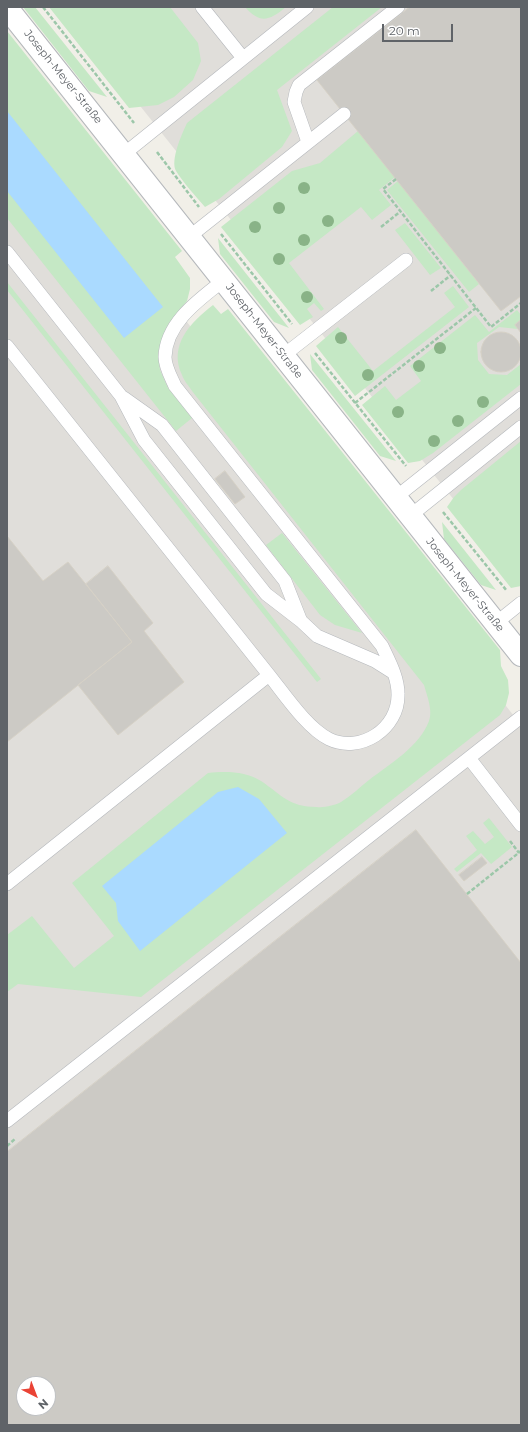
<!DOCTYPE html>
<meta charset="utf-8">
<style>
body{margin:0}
#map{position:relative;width:528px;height:1432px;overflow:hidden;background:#f1efe8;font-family:Montserrat,sans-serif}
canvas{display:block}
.frame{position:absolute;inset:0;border:8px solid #5f6368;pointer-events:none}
.north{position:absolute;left:16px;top:1376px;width:40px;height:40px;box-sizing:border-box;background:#fff;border:1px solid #bfc1c3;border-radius:50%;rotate:138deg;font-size:11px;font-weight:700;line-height:16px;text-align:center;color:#5f6368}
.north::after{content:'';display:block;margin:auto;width:14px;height:18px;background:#ea4335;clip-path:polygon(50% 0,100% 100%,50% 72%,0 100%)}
.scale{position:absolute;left:382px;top:24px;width:71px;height:18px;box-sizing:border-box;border:2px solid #5f6368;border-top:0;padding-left:5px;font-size:12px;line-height:14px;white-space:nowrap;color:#5f6368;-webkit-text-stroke:3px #fff;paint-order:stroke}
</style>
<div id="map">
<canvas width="528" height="1432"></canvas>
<div class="frame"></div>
<div class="north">N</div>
<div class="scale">20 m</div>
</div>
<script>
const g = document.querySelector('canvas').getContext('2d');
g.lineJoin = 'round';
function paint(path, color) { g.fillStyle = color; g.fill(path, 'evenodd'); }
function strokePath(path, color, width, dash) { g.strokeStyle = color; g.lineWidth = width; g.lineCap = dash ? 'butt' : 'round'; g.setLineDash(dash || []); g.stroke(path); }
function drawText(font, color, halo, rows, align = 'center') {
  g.font = font + ' Montserrat,sans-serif'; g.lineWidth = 3; g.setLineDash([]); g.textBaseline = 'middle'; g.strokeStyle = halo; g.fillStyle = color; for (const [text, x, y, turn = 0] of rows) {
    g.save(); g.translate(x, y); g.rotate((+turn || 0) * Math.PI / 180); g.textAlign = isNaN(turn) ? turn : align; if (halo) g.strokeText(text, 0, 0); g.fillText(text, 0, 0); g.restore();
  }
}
const industrial = new Path2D(`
 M62,7H521V584L133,97Z
 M7,96L479,689L488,683L521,725V1425H7ZM24,1384H48V1408H24Z`);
const green = new Path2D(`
 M23,7H35L107,97L89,91Z
 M49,7H170L198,43L201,61L193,80L174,97L158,105L129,108Z
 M245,7H286C269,21 260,24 245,7Z
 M333,7H382L277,90L292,131L282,147L219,199L205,207C197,198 182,181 176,171C170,160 182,134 187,123Z
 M7,31L182,251L175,257L190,278V289L187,301L169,323L162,339L158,354L160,370L168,388L192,418L176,431L7,218Z
 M358,131L395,177L379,190L391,205L372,220L361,207L289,263L324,309L321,311L314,303L307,309L313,317L300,325L221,227L292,171L320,163Z
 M398,181L479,284L469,292L387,190Z
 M405,223L441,268L430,275L395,230Z
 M218,238L289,328L274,322L220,254Z
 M7,282L321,679L317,682L7,290Z
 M453,286L469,307L355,396L316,346L338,327L373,371L455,307L444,293Z
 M213,305L221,314L228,309L500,650L501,666L508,680L509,693L506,705L500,715L141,997L18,984L7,992V935L32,916L74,968L114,936L72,883L208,773C225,771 246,771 261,781C282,795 289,807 317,807C323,808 336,805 341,802C351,796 360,787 369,780C391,763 419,747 429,721C433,710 427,696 424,685L192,391C189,386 184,381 182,375C168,345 191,322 213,305Z
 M517,310L521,315V320L515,325L518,329L499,327L477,343L478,360L489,374L507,375L521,364V384L433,453L420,461L408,463L362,405L385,386L396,400L421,381L410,366L475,315L489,332Z
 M310,354L396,461L380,456L312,370Z
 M521,441V586L511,588L447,507L454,497L461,490Z
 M442,522L496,590L481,585L444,539Z
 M282,533L362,633L335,625L320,615L266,545Z
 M489,818L512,847L491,864L481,853L457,872L454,869L477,850L466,836L473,831L485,844L494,837L483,823Z`);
const water = new Path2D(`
 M7,111L163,307L124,338L7,191Z
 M238,787L259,799L287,833L140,951L118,921L116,903L102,886L218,792Z`);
const building = new Path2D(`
 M410,7H521V296L501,311L317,80Z
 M521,320V333L515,325Z
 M481 352a20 20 0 1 1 40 0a20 20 0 1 1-40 0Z
 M225,471L245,497L235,504L215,479Z
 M7,536L43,581L68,562L132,642L7,742Z
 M108,566L153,623L144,631L184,682L118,735L78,685L132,642L86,584Z
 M416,830L521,963V1425H7V1152ZM24,1384H48V1408H24Z
 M482,857L487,863L464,881L459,875Z`);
const path = new Path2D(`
 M43,7L134,123
 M157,152L199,207
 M396,179L383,189L491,327L521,303
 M381,227L401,211
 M221,234L292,324
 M431,291L451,275
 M315,353L406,466
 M355,403L476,308
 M443,512L507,591
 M510,841L519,853
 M467,894L521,851
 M7,1146L16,1138`);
const lane = new Path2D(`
 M202,7L243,58
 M308,142L294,102L296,92L299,85L398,7
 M124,154L307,7
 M189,237L344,114
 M7,252L121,396L144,440L266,594L301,621L317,636L375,661L394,673
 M224,280C200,299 166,322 165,357C165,367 171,377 175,386L382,646C389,661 398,677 398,694C399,729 360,754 329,739C307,728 285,695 269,675
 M7,346L269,675L7,884
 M284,355L406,260
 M124,398L162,425L285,581L300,619
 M395,498L521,398
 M410,516L521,427
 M496,623L521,603
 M469,758L521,825
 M7,1121L521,717`);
const street = new Path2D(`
 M7,8L521,655`);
const trees = [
 [304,188],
 [279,208],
 [328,221],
 [255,227],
 [304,240],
 [279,259],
 [307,297],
 [341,338],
 [440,348],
 [419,366],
 [368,375],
 [483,402],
 [398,412],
 [458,421],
 [434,441]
];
const streetNames = [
 ["Joseph-Meyer-Straße",63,77,51],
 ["Joseph-Meyer-Straße",264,331,52],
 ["Joseph-Meyer-Straße",465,585,51]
];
paint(industrial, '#e0deda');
paint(green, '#c5e8c5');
paint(water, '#aadaff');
paint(building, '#cccac5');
strokePath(building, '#d6d1c6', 1);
strokePath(lane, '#b5b8bc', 14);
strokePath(street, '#b5b8bc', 24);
strokePath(path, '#9cc7a9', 2.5, [4, 2]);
strokePath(lane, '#fff', 13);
strokePath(street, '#fff', 22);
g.fillStyle = '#89b387';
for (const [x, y] of trees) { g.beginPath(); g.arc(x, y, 6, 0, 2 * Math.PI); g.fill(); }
drawText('11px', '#5f6368', '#fff', streetNames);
</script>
